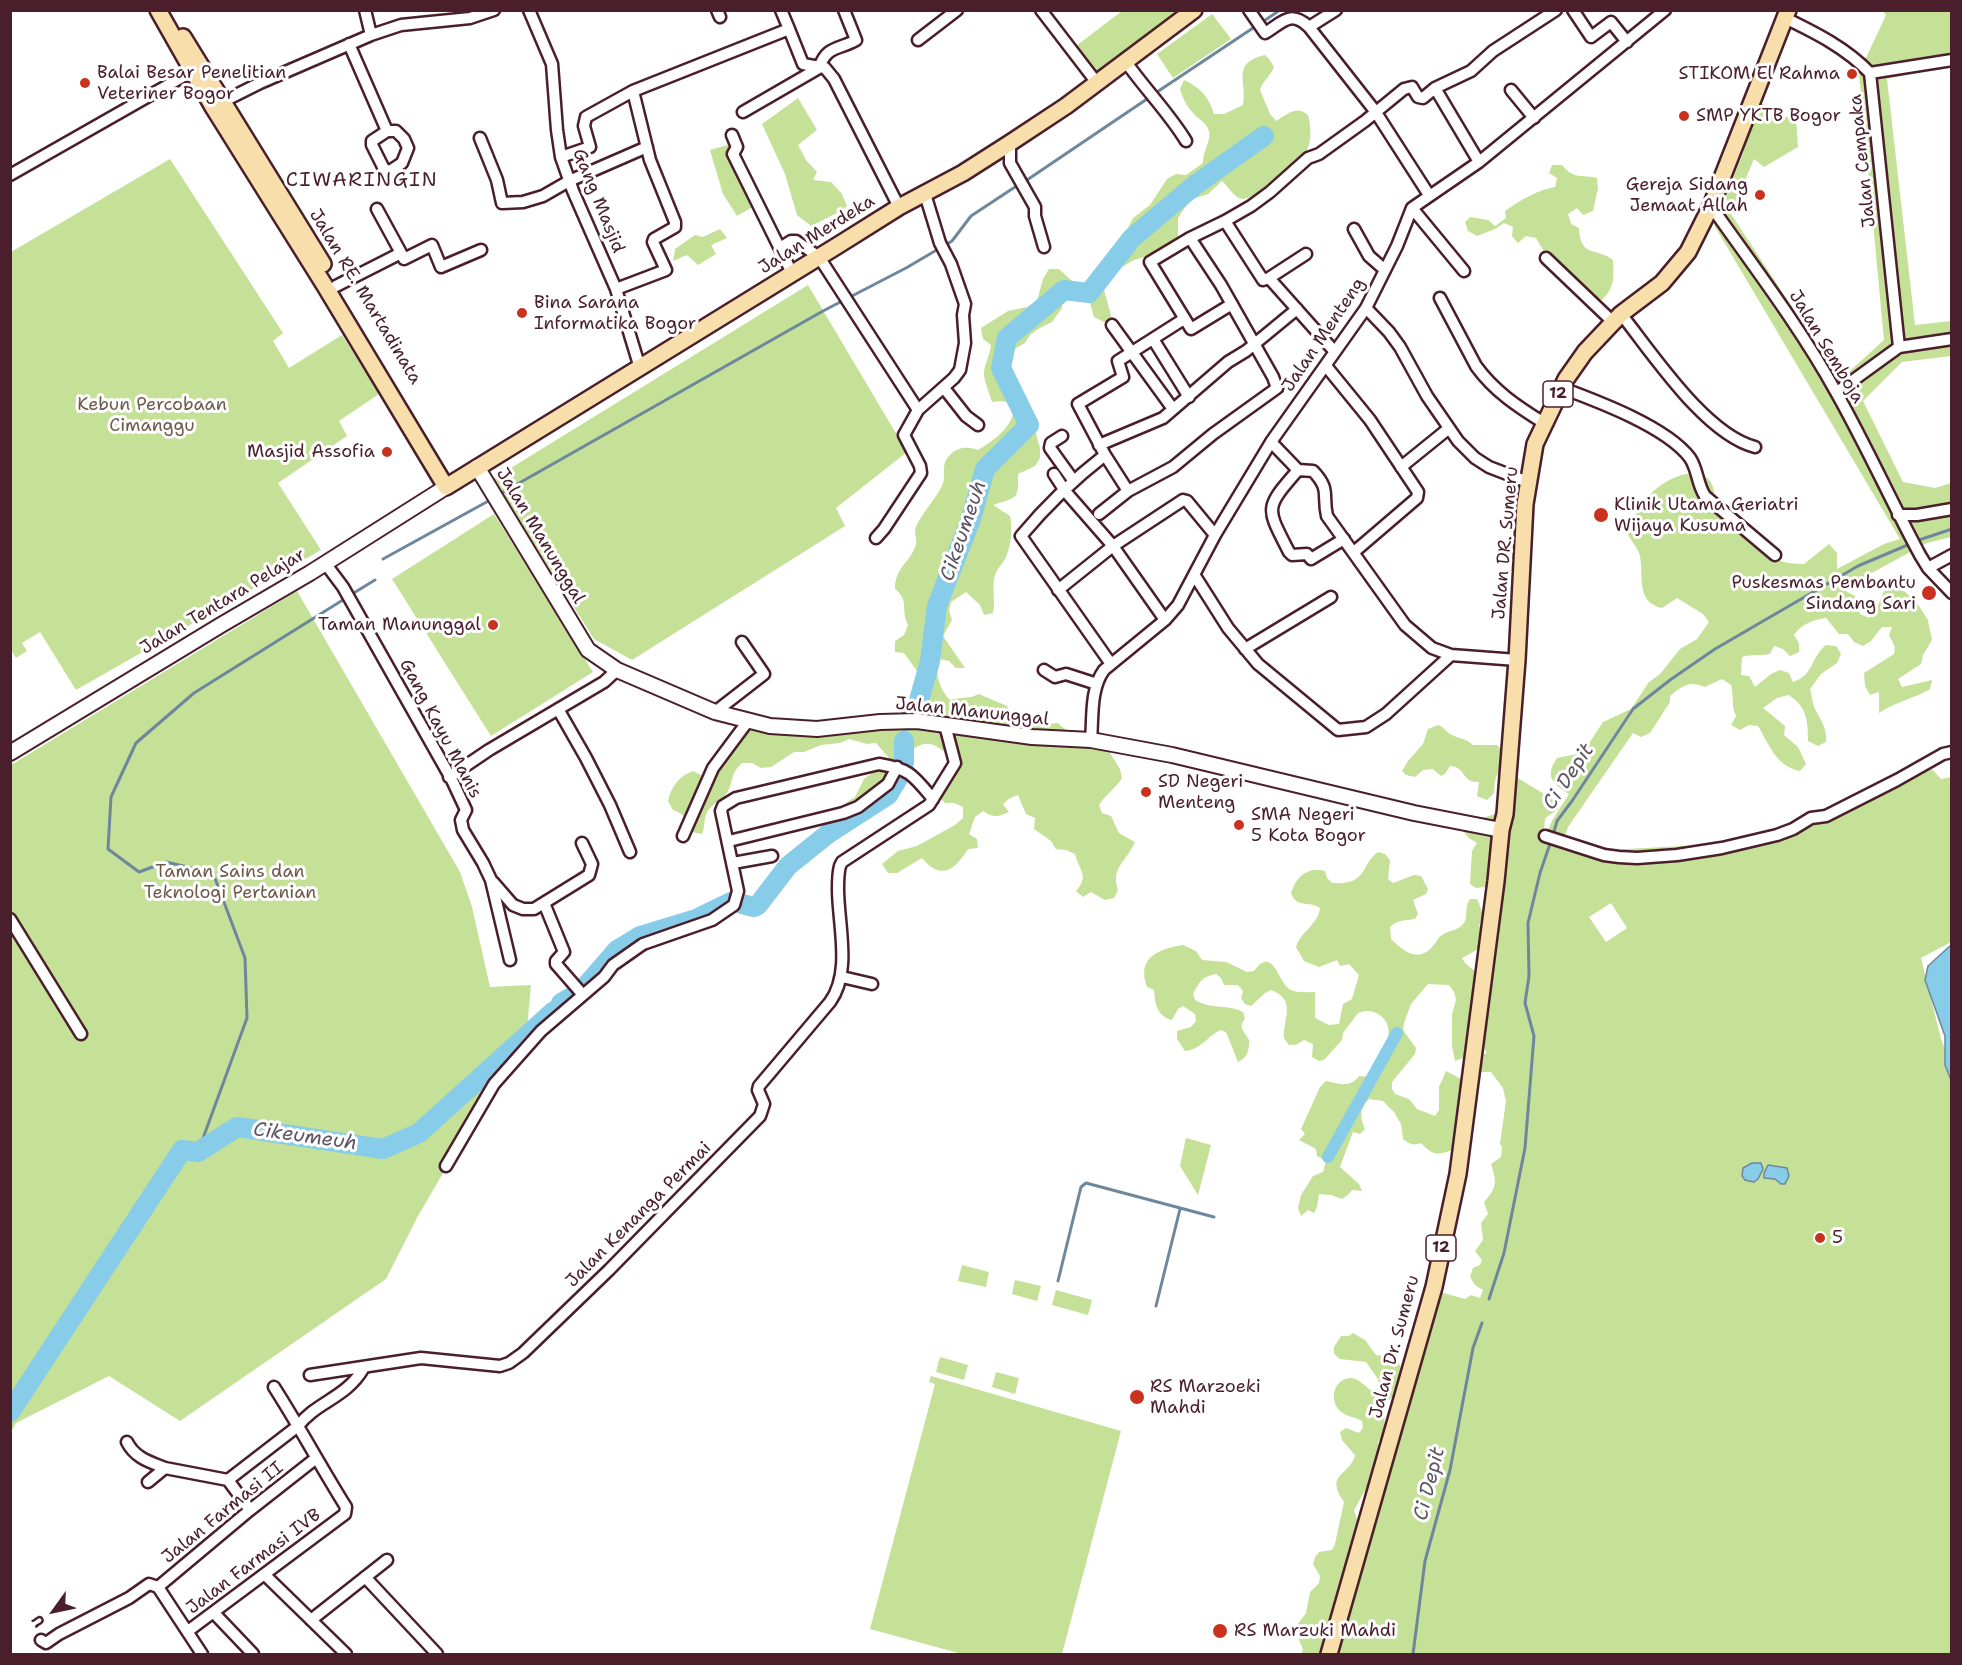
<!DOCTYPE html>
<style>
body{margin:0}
#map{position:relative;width:1962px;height:1665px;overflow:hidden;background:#fff;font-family:"Shantell Sans",sans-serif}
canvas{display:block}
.frame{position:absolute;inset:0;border:12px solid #4a1f2b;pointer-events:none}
.north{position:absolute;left:24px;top:1581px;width:60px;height:60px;-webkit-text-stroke:4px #fff;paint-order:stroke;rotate:237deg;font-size:16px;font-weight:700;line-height:24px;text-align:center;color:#4a1f2b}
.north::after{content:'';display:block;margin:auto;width:21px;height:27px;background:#4a1f2b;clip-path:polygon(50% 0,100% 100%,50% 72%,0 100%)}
</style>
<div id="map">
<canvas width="1962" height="1665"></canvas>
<div class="frame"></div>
<div class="north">U</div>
</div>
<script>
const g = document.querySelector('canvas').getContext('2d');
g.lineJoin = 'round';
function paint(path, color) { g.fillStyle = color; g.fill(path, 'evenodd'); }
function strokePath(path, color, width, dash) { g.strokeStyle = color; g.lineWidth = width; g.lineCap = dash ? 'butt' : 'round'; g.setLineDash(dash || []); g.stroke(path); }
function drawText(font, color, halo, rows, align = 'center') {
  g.font = font + ' "Shantell Sans",sans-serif'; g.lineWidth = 6; g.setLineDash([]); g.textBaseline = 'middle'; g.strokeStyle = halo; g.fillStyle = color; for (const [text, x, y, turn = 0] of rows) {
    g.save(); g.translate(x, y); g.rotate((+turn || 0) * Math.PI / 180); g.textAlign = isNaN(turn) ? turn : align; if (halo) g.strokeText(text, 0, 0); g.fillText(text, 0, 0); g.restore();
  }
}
const green = new Path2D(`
 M1122,11H1183L1097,83L1072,49Z
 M1883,11H1951V66L1887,79L1915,325L1951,321V356L1902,362L1863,401L1903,482L1935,488L1951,483V537L1927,543L1842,589L1855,596L1860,614L1869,618L1876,610L1884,591L1894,587L1903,590L1917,603L1928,620L1932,640L1923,655L1921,664L1898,679L1902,687L1932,680L1930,689C1913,699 1895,702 1879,713V692L1870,695L1865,686L1864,673L1894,654L1895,647L1889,635L1892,627H1882L1871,641L1863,646L1854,642L1848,634H1839L1826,618C1813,620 1801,624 1794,635L1799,643V652L1790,656L1783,649L1774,646L1770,654C1760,656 1752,654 1742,657L1741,675L1749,676L1755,687L1771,674L1780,670L1789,673L1793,682C1815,674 1810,658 1826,645L1836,646L1841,654L1837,663L1821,674L1810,689C1812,695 1812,703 1815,709C1821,721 1827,727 1826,742L1818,746L1808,741C1808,721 1807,706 1788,695L1777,698L1763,708L1785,726L1784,735L1798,747L1806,764L1800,771C1776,766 1770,746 1758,726L1749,725L1740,730L1731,725L1736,716C1731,706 1734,696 1731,685L1722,679L1705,687C1689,680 1682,686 1670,696V702L1650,733L1641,737L1633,733L1568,827L1562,844L1588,851L1703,845L1844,813L1932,769L1941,779L1951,777V942L1921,958L1941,1039L1952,1067L1951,1654H1340L1335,1648L1338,1654H1301L1303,1650L1298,1637V1624L1306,1613L1310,1592L1319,1583L1320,1576L1313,1564L1315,1557L1319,1552L1332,1550L1335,1544L1344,1502C1324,1473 1350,1476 1355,1455L1342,1440L1340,1432L1346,1428L1359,1433L1363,1428L1362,1421C1355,1417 1347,1417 1340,1411C1329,1400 1333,1380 1350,1378C1359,1377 1366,1389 1375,1392L1379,1386L1378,1379L1366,1362L1340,1359L1334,1354V1347L1341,1336H1349L1353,1333L1365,1340L1376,1355L1383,1356L1388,1353C1401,1359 1407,1377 1398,1390C1395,1396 1388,1399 1386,1405C1382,1419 1389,1430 1378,1442C1384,1468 1364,1489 1354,1511C1365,1532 1355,1564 1353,1586L1359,1576L1440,1292L1465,1299L1471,1295L1480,1298L1483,1290L1475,1285L1470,1277L1473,1268L1480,1265L1482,1260L1475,1251L1483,1240L1481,1223L1488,1214L1484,1202C1497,1188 1497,1182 1491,1164L1501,1157L1502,1147L1500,1144L1506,1101L1503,1088L1491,1072H1482L1473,1066L1475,1057L1487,1053L1483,1047L1477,1045L1469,1056L1455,1061L1452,1046V1015L1456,1000L1454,992L1449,985L1428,984L1411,1004L1404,1023L1403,1030L1416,1048L1415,1054L1392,1082V1089L1395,1094L1409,1099L1417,1109L1435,1116L1439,1110V1087L1446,1071L1465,1081L1456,1149C1438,1154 1435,1158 1421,1143C1413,1146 1409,1144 1403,1139L1401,1124L1394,1112L1383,1101L1369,1099C1359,1109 1360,1117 1365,1129L1360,1134L1353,1132L1340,1167L1359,1184L1362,1191L1352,1190L1348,1195L1342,1199L1331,1195L1319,1194L1317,1207L1314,1213L1308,1210L1301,1216L1298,1208L1301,1195L1313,1176L1323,1172L1326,1161L1317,1156L1316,1149L1299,1140L1305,1134L1301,1129L1320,1087L1326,1081C1339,1084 1350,1088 1359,1076L1369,1077C1376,1059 1401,1033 1381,1016C1374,1010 1365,1010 1358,1013L1343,1033L1342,1040L1324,1060L1319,1061L1312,1057L1313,1044L1304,1040L1296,1045H1289L1284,1038C1283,1018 1297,1000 1271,990L1265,993L1251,1006L1245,1004L1241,998L1243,991L1238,985H1224L1221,978L1216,974C1202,976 1199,983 1193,994L1195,1000C1212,1010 1229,1004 1243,1012L1245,1019C1237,1028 1245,1031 1249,1040C1249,1051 1248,1057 1238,1062L1226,1032L1220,1030C1207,1037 1200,1050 1185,1051L1177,1039V1031L1191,1027L1196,1021L1195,1014L1183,1006L1178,1009L1172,1020C1157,1016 1155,1004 1154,990L1147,987C1136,957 1159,949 1183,945L1196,951L1202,960L1226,962L1247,972L1254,971C1272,946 1278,979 1287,987C1293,994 1307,992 1315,992V1018L1329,1025L1339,1024L1343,1004L1352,999L1359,975L1349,964L1340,966L1337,960L1319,967L1304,961L1296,947C1301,931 1318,925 1320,908C1309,900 1297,909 1291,893C1296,877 1308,866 1325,871L1327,878L1332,883C1369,885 1359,866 1378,852L1385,854L1390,860L1388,879L1393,883L1414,875L1421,876L1428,889L1426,894L1413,900L1418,914L1415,919C1405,921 1398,919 1390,927L1391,939C1404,952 1419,963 1433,946C1436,943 1438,937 1442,935C1449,930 1460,931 1465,921C1468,913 1464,908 1470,899H1477L1483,914L1479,926L1483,931L1480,948L1462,958L1465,963L1479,975L1489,894L1485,887L1476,888L1470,884L1472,851L1477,843L1469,838L1463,831L1470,821L1500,813L1512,805L1516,777L1554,800L1559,809L1545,818L1543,840L1553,819L1569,794C1553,784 1544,777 1557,758L1577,754L1586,748L1603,722L1631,709L1649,682L1660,674L1680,649L1697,639L1709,622L1703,614L1677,598L1662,608C1635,602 1644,576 1640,556C1638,548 1632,542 1628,535C1631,523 1639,507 1647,498C1658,484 1686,467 1704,476C1717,483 1713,498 1718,509C1721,517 1768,556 1777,560C1785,563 1795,564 1804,564L1829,544L1837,553V569L1884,544L1900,539L1714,225L1744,151L1735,144L1752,97L1782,116L1796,118L1798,147L1764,167L1754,159L1731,214L1840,380L1884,340L1859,73L1886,15ZM1611,903L1627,928L1606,942L1589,917Z
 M1212,14L1231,39L1173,78L1157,54Z
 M1265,55L1270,60L1274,67C1270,77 1263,80 1260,90L1270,114L1276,121C1288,114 1296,105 1308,115C1311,127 1312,141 1306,152C1300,163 1256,199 1243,199C1235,199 1228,186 1222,181L1208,194L1190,200L1178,218V238L1173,246L1168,250L1134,260L1120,268L1104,290L1112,319L1108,324L1094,317L1090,303L1084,298L1062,299V308L1052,322L1038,329L1030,335L1025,343L1009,352L1003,360L999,377L1019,398L1029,425L1035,430L1040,448V458L1035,466L1018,474C1019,501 1016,497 993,505L1010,516C1013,529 1011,547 1005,559C1002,564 997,569 995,575C991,587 996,600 993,613L984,615L980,605L966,592L951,602L949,611L952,620L943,636L965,668H956L949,661L939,659C934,672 940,690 950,700C961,697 969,699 979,694L1007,706L1012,715H1021L1038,725L1058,723C1074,740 1083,727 1102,733L1110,753L1120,769L1122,778C1116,788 1106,794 1099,805L1102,813L1111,816L1119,833L1135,842C1127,861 1110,868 1118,890L1114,898L1105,900L1091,892L1083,897L1076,891C1090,875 1079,871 1075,854L1066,850L1056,849L1051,841L1034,829L1035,818L1026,814L1018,795L1010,798L1003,804L1009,812C998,817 993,818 983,811L975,817L969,834L977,839L978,848L968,849C955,870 941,881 922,858L897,873H888L882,864L898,851L917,846L955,825L963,818V807L954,803H945L938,796L952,758C947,755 942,749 936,746C917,736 902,760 896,775L901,783L898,791L890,796L879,810L870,816L833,828L824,825L837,809L855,797L864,779L890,759L876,743L867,744L849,739L840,743L821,745L804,752H794L771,767L761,768L752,763H742C729,775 734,782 727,793C721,801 709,805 706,815C704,820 705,827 702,834L692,832L682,814L673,810L668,801C671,787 679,776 693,771L701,775L711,770C714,750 732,738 745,724L828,735C831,733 833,731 836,730C856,724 892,742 903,716C904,715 904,708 905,707C911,695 918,695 922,678L904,653L895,652V641L904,635L908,625C900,609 910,601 895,589C895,566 911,563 916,544C917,540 915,535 915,530C917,520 936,498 942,486C947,476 940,465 949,456C957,447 967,446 978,450C989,444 1008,430 1012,417C1014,412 1012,408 1011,403L1001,401L992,402C990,395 984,380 984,374C984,364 990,356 991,345L983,339L981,328L1008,311L1027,307L1037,301L1043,279L1049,269H1059L1073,282L1082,284L1091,279L1097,270L1113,257L1133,218L1150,205L1167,179L1176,174L1186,175L1203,163C1203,149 1211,143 1209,131C1206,122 1200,121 1194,114C1187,107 1183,99 1180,89L1184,80C1200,87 1209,97 1214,114H1224L1243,105C1248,83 1230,63 1265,55Z
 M798,98L817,130L798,145L806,160L817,172L813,180L831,182L842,194L847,206L841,211L811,226L797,215L785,174L762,124Z
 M731,144L756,205L737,216L723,194L710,150Z
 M170,159L283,333L273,341L289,368L342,335L379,394L339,421L347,436L278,483L321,550L76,690L40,632L22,643L27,651L16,658L11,650V252Z
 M1552,165H1562C1574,180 1581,174 1597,178L1598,188L1593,211L1583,215L1577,208L1568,214L1571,224L1579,228C1580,258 1596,247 1613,260C1614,277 1615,287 1602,300L1593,298L1543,250L1536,238L1526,236L1518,243L1512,236L1513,227L1504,223L1495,229L1477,236L1468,231L1465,222L1470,217L1488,220L1495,226L1506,218L1505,211C1519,201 1537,190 1555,187L1557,178L1549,173Z
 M720,229L727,238L711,245L716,254L698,265L687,255L673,261L675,249L695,235L703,237Z
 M808,285L907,452L836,508L845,526L632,660L594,639L493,479Z
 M494,514L593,672L491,736L392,579Z
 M297,591L460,872L472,907L490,987L531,985L527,1029L418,1216L386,1279L180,1421L109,1376L16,1423L11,1432V765Z
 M1438,725C1444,727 1445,731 1450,734C1458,739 1466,738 1473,745H1497L1501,749L1499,771L1495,780L1494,793L1487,800L1477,796L1479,782C1461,783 1467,767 1450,766L1445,774L1441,776L1433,769L1423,770L1415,777L1406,775L1402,771L1408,761L1423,744L1428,729Z
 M1186,1138L1211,1145L1198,1195L1180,1166Z
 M962,1265L989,1272L986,1287L958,1281Z
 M1015,1280L1041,1286L1037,1301L1012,1294Z
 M1056,1290L1092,1300L1088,1315L1052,1305Z
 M940,1357L968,1365L964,1380L936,1372Z
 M996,1372L1019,1378L1015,1394L992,1387Z
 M931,1376L1121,1431L1062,1654H962L870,1629L935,1384L929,1382Z`);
const water = new Path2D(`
 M1951,945V1080L1945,1065V1036L1925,980L1928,966Z
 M1752,1163H1761L1763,1169L1758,1179L1754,1182L1745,1180L1742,1176L1743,1168Z
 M1768,1165L1787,1168L1789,1176L1785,1184H1781L1775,1179L1764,1178V1173Z`);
const stream = new Path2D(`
 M1261,23L1280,10
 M1154,94L1256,26
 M1024,182L1147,99
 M498,495L823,311L906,268L952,241L971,216L1018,185
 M1916,541L1952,529
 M383,559L492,499
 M352,594L375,580
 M1553,835L1557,821L1572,801L1633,709L1670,680L1715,649L1858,566L1910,544
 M198,1152L247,1018L245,958L213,873L166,862L139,872L108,849L111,797L136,743L194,693L346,598
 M1058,1281L1081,1187L1086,1183L1214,1217
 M1489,1299L1504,1253L1525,1148L1534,1036L1525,1003L1529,976L1528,923L1540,873L1551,841
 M1156,1306L1180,1209
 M1413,1654L1425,1561L1450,1470L1473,1348L1482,1323`);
const canal = new Path2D(`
 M1328,1157L1397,1033`);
const river = new Path2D(`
 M907,721L918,704L930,661L937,606L971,519L985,469L1029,425L1001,368L1007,338L1064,290L1089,293L1132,238L1195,185L1264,136
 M904,763V741
 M742,904L754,907L758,905L788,866L829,833L888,795L900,775
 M584,988L617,950L640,936L696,919L731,902
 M561,1003L578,993
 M10,1412L182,1150L198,1152L237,1127L383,1149L419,1133L554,1011`);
const street = new Path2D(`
 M365,10L371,35
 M529,10L552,64L557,130L561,157L573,191L616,289L640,368
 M717,10L720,17
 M781,10L789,29
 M1041,10L1097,83
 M1249,10L1265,33C1282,23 1290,9 1309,27L1375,111L1429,195
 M1573,10L1591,37L1611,22L1627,42
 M1785,18C1816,33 1846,48 1870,73L1899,347
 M1309,27L1336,10
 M918,40L957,10
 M349,44L387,131H396L404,139L408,148L402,163L390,171L384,169L372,145V141L387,131
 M1126,62C1145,89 1169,113 1186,141
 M1870,73L1952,60
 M1435,88L1479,162
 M1511,90L1534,118
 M218,104L260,83L371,35L401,25L470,18L494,10
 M743,112L819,68C827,45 839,50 856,40L844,10
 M732,135L737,147L733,154L792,273
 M480,138L497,180L502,203L523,202L543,196L569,181L647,147
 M1010,143V163L1035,207V216L1044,247
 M561,157L590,147L584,126L586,117L633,91L789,29L803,64L825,68L834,79L899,207
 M10,175L198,68
 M1711,206C1754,267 1800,327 1836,392C1866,445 1891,501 1920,555L1928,568L1952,593
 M1412,208L1464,271
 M377,209L401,253
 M1225,221L1263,280L1269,278L1306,254
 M1354,229L1369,256L1385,270
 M780,248L791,241H796L819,257L918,410
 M1546,258L1613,322
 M1269,278L1335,352
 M336,286L401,253L404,259L432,245L441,267L481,250
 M616,289L666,270L653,242L654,239L675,227V222L650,160L633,91
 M1440,298L1476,366C1494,391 1518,407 1544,423
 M1232,304L1191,329L1150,262L1190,238L1225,221L1251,206L1270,192L1308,158L1319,154L1365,121L1404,89L1412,87L1418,97L1423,98L1435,88L1471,71L1493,51L1556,10
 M1366,308L1389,332L1400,347L1427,396L1458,441L1475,458L1489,467L1528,482
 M1621,314C1653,354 1705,434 1755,447
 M1112,325L1173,409
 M1153,339L1189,397
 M1326,366L1370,420L1418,492L1417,498L1354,552
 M944,388L966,416L978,425
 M1562,388C1597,401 1667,427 1690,458C1698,470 1697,484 1705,496L1775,555
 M1837,392L1899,347L1952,339
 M1062,436L1051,443L1050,448L1073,480
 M1271,442L1298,470L1313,471C1331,490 1322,494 1327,516L1405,625L1432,648L1451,655
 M1099,445L1163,418L1228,362L1246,351L1297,309
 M1105,455C1074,479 1046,506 1021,536L1111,664
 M1401,467L1448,429
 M1298,470C1264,509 1266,507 1289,552L1292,555L1307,554L1311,559L1344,539
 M1054,474L1065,491L1113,546L1165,620
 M1128,491L1105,455L1078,404L1123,377L1118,361L1184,319
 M1099,514L1128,491L1173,467L1213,434L1277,388L1273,377L1221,285L1190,238
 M1898,515H1917L1952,509
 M876,538L884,529L921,473L920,466L904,435L918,410L954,378L960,370L965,343L963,315L965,304L951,264L940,243L925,194
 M325,563L343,587L452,780L466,810L461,820L463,830L483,863L491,880L510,960
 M1928,568L1952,555
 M1195,576L1228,628L1258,664L1338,730L1366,727L1386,714L1451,655L1517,660
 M1058,590L1113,546L1183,500L1187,501L1215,535
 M1245,649L1331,597
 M1044,670L1055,677L1066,674L1097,684
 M558,709L586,758L610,805L630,852
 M715,712L764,674L742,642
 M1091,740C1093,718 1090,689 1104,670L1165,620L1178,605L1215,535L1271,442L1366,308L1397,246L1412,208L1479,162L1665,10
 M449,777L489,750L604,682L617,670
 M683,836L713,768L748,721
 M1545,836L1604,855L1619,857L1637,858L1677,855L1722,848L1777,835L1793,829L1811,818L1826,816L1897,780L1943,754L1952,752
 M729,841L843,813L858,807L888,784L897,767
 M733,863L772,856
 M493,882L513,905L523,909H534L589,875L592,864L582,843
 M544,903L564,952L556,961V964L583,995
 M10,919L81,1034
 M842,977L872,984
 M446,1166L494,1084L541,1031L604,977L613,965L643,944L712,920L734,905L738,891L721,811L723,806L736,798L879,764C910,769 913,775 933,799
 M310,1375L421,1358L500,1366L509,1363L523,1353L609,1270L760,1116L764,1104L758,1090L759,1086L830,1002C852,972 838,924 838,889C838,881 838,873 840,866L842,862L929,805L955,763L945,725
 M127,1442C135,1458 150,1462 165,1468
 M228,1480L298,1426C316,1402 346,1398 363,1369
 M148,1482L165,1468L228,1480L250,1510
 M265,1575L346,1654
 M365,1577L437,1654
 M214,1613L253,1654
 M311,1620L387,1560
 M188,1631L345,1514L346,1507C321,1467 299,1426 274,1387
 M41,1640L46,1643L59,1634L129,1598L149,1584L158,1587
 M202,1654L158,1587L250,1510L315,1459`);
const secondary = new Path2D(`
 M477,467L588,650L617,670L715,712L770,726L817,729L880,722L917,721L1032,737L1091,740L1172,755L1414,813L1501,830
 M10,753L221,625L310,573L446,487`);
const primary = new Path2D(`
 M158,10L213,107L325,286L446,487L840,244L899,207L963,173L1010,143L1066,106L1194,10
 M183,37L323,264
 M1329,1654L1434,1287L1458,1174L1496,881L1501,830L1505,814L1517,660L1525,504L1535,444L1566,379L1585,352L1621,314L1662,283L1688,252L1711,206L1788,10`);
const markers = [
 [1852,74,6,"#c8321e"],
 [85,83,6,"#c8321e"],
 [1684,116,6,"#c8321e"],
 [1760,195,6,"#c8321e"],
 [522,313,6,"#c8321e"],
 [387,452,6,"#c8321e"],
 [1601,515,8,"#c8321e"],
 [1929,593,8,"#c8321e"],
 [493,625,6,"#c8321e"],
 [1146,792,6,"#c8321e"],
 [1239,825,6,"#c8321e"],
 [1820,1238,6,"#c8321e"],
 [1137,1397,8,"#c8321e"],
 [1220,1631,8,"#c8321e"]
];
const shields = [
 [1558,394,30],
 [1441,1248,30]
];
const shieldNames = [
 ["12",1558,394],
 ["12",1441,1248]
];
const poiNames = [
 ["Balai Besar Penelitian",97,73],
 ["Veteriner Bogor",97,94],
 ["STIKOM El Rahma",1840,74,"right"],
 ["SMP YKTB Bogor",1696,116],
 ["Gereja Sidang",1748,185,"right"],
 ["Jemaat Allah",1748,206,"right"],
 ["Bina Sarana",534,303],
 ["Informatika Bogor",534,324],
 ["Masjid Assofia",375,452,"right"],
 ["Klinik Utama Geriatri",1614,505],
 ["Wijaya Kusuma",1614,526],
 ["Puskesmas Pembantu",1916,583,"right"],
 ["Sindang Sari",1916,604,"right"],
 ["Taman Manunggal",481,625,"right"],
 ["SD Negeri",1158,782],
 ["Menteng",1158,803],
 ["SMA Negeri",1251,815],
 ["5 Kota Bogor",1251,836],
 ["5",1832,1238],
 ["RS Marzoeki",1150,1387],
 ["Mahdi",1150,1408],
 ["RS Marzuki Mahdi",1234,1631]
];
const streetNames = [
 ["Jalan Cempaka",1863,161,-96],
 ["Gang Masjid",598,201,68],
 ["Jalan Merdeka",817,235,-32],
 ["Jalan RE. Martadinata",365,297,59],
 ["Jalan Menteng",1324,335,-56],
 ["Jalan Semboja",1826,347,59],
 ["Jalan Manunggal",540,536,59],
 ["Jalan DR. Sumeru",1506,543,-85],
 ["Jalan Tentara Pelajar",223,602,-31],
 ["Jalan Manunggal",972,712,6],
 ["Gang Kayu Manis",440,729,62],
 ["Jalan Kenanga Permai",639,1215,-45],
 ["Jalan Dr. Sumeru",1395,1347,-75],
 ["Jalan Farmasi II",223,1513,-39],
 ["Jalan Farmasi IVB",254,1562,-37]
];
const parkNames = [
 ["Kebun Percobaan",152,405],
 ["Cimanggu",152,426],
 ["Taman Sains dan",230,872],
 ["Teknologi Pertanian",230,893]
];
const neighbourhoodNames = [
 ["CIWARINGIN",362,181]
];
const waterNames = [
 ["Cikeumeuh",964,531,-71],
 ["Ci Depit",1569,777,-56],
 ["Cikeumeuh",305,1137,8],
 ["Ci Depit",1430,1484,-76]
];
paint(green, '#c5e097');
paint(water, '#87cce8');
strokePath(water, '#6f879c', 1.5);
strokePath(stream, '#6f879c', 3);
strokePath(canal, '#87cce8', 12);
strokePath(river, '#87cce8', 20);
strokePath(street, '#4a1f2b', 15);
strokePath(secondary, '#4a1f2b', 18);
strokePath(primary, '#4a1f2b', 20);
strokePath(street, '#fff', 10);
strokePath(secondary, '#fff', 14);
strokePath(primary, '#f8deab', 15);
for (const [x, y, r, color] of markers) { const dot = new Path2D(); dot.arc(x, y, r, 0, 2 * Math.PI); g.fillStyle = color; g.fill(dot); strokePath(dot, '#fff', 2); }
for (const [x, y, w] of shields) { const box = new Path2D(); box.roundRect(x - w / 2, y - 13, w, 26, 4.5); g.fillStyle = '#fff'; g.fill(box); strokePath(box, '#4a1f2b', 1.5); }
drawText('bold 16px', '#4a1f2b', null, shieldNames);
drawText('18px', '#4a1f2b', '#fff', poiNames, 'left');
drawText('18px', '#4a1f2b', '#fff', streetNames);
drawText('18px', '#6f594b', '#fff', parkNames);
g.letterSpacing = '1.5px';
drawText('20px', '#4a1f2b', '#fff', neighbourhoodNames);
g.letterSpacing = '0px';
drawText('italic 20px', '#5c5364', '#fff', waterNames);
</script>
